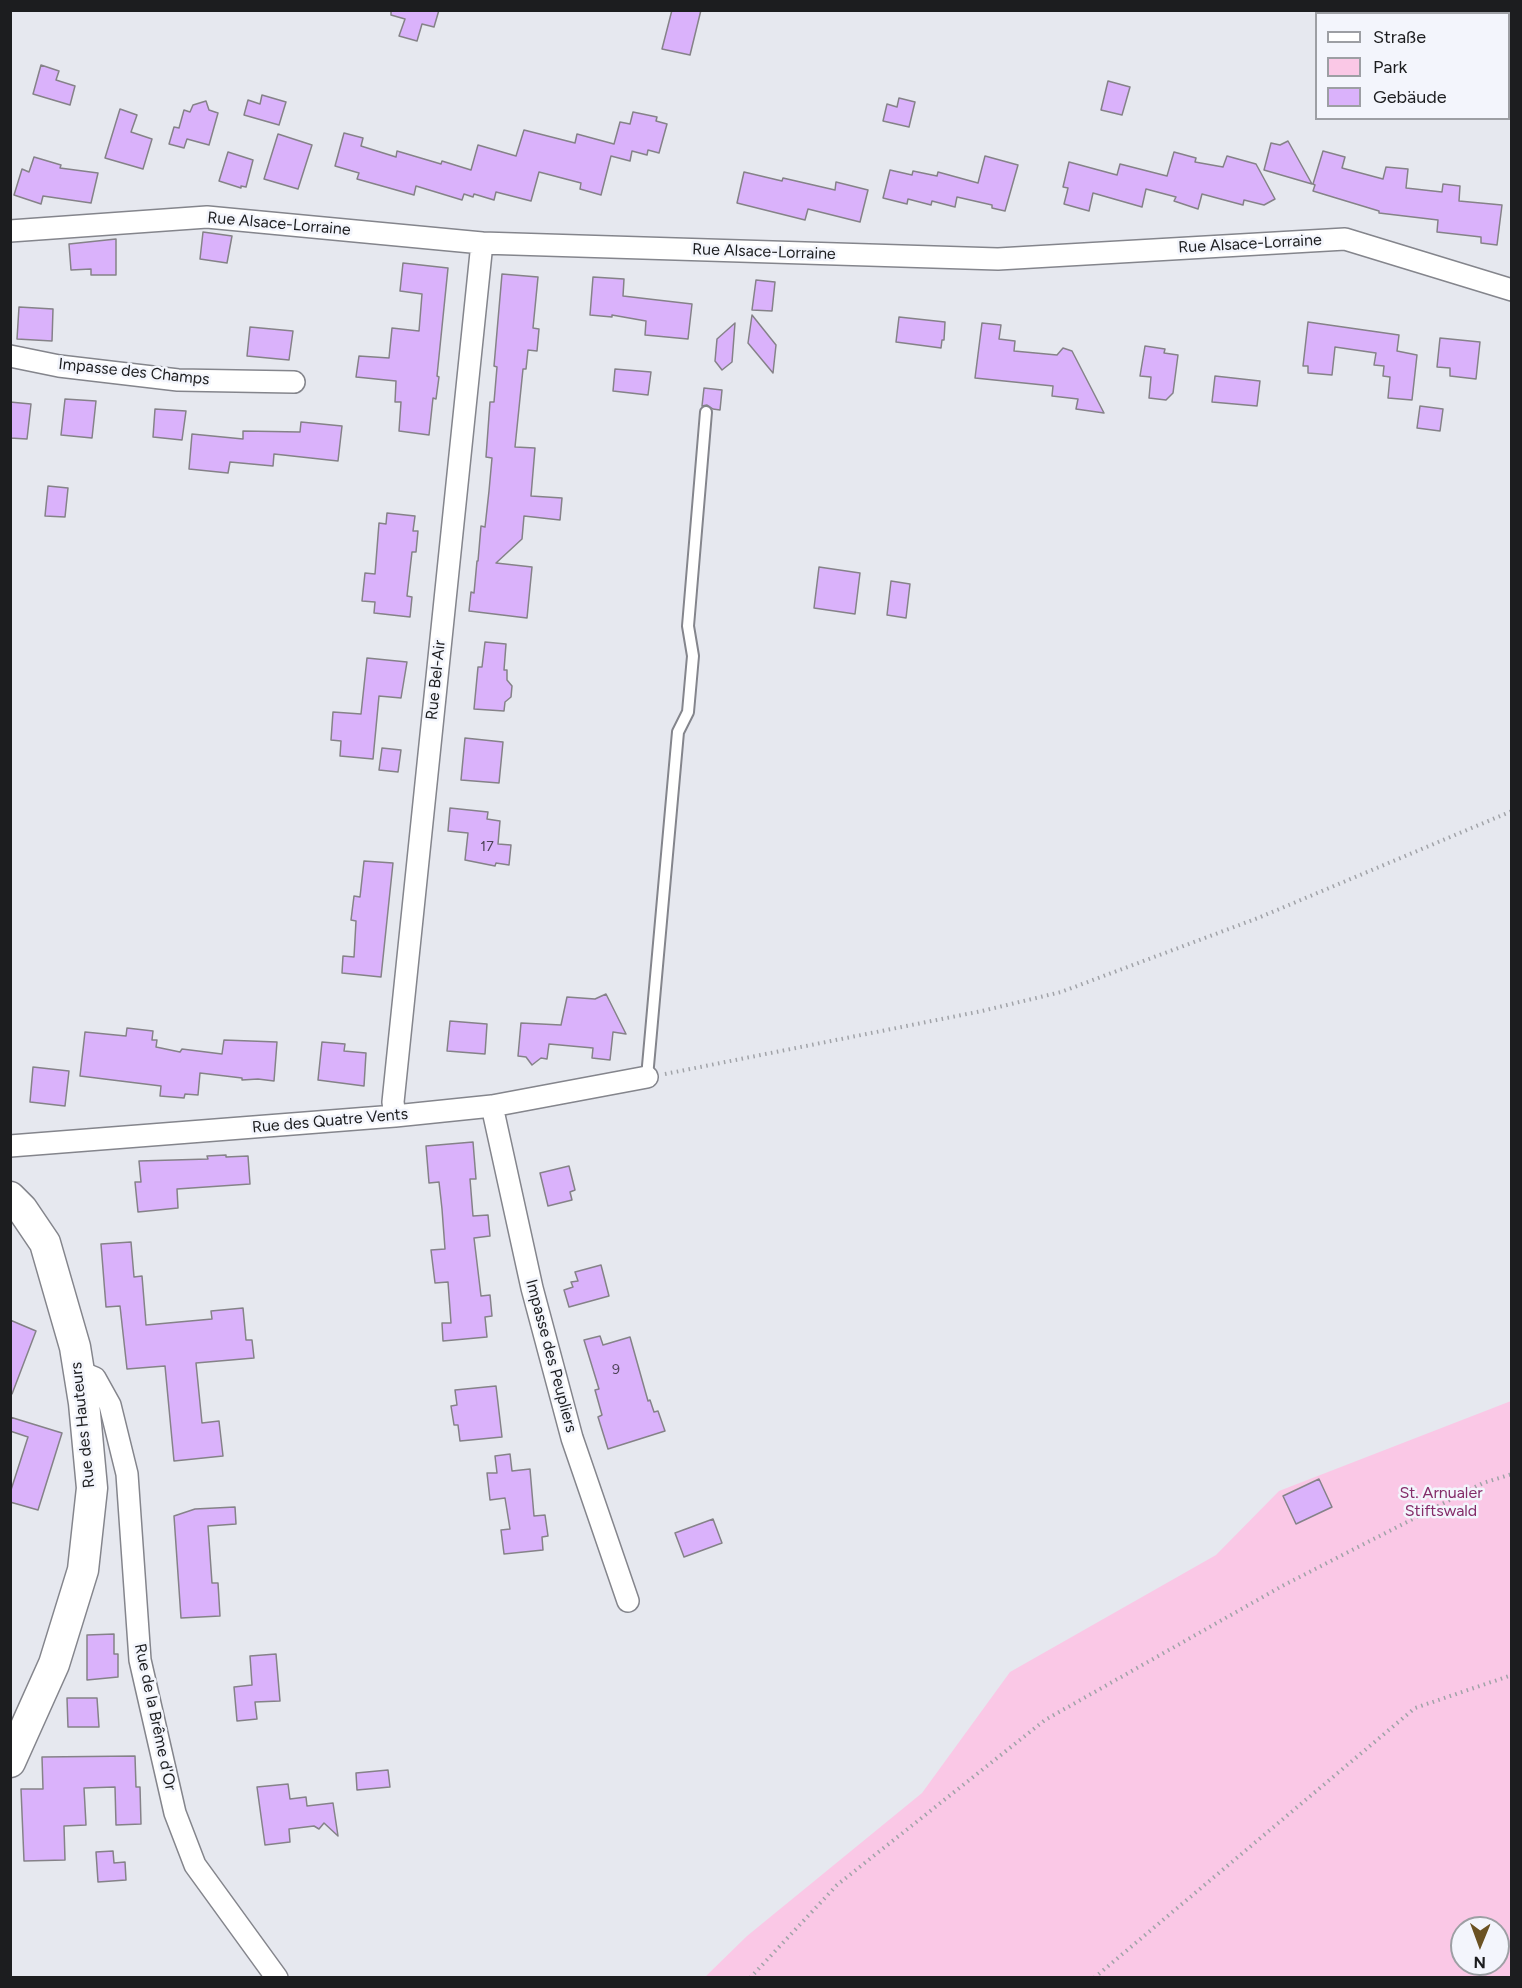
<!DOCTYPE html>
<meta charset="utf-8">
<style>
body{margin:0}
#map{position:relative;width:1522px;height:1988px;overflow:hidden;background:#e6e8ef;font-family:Figtree,sans-serif}
canvas{display:block}
.frame{position:absolute;inset:0;border:12px solid #1c1d1f;pointer-events:none}
.legend{position:absolute;left:1315px;top:12px;width:195px;height:108px;box-sizing:border-box;background:#f3f5fc;border:2px solid #9d9fa4;margin:0;padding:8px 10px;list-style:none;font-size:18px;color:#1c1d1f}
.legend li{display:flex;align-items:center;gap:12px;height:30px}
.legend b{width:30px;border:2px solid #9d9fa4}
.north{position:absolute;left:1450px;top:1916px;width:60px;height:60px;box-sizing:border-box;background:#f3f5fc;border:2px solid #9d9fa4;border-radius:50%;rotate:181deg;font-size:16px;font-weight:700;line-height:24px;text-align:center;color:#1c1d1f}
.north::after{content:'';display:block;margin:auto;width:21px;height:27px;background:#6b5223;clip-path:polygon(50% 0,100% 100%,50% 72%,0 100%)}
</style>
<div id="map">
<canvas width="1522" height="1988"></canvas>
<div class="frame"></div>
<ul class="legend">
<li><b style="height:8px;background:#fff"></b>Straße</li>
<li><b style="height:16px;background:#fac8e6"></b>Park</li>
<li><b style="height:16px;background:#dab2fb"></b>Gebäude</li>
</ul>
<div class="north">N</div>
</div>
<script>
const g = document.querySelector('canvas').getContext('2d');
g.lineJoin = 'round';
function paint(path, color) { g.fillStyle = color; g.fill(path, 'evenodd'); }
function strokePath(path, color, width, dash) { g.strokeStyle = color; g.lineWidth = width; g.lineCap = dash ? 'butt' : 'round'; g.setLineDash(dash || []); g.stroke(path); }
function drawText(font, color, halo, rows, align = 'center') {
  g.font = font + ' Figtree,sans-serif'; g.lineWidth = 5; g.setLineDash([]); g.textBaseline = 'middle'; g.strokeStyle = halo; g.fillStyle = color; for (const [text, x, y, turn = 0] of rows) {
    g.save(); g.translate(x, y); g.rotate((+turn || 0) * Math.PI / 180); g.textAlign = isNaN(turn) ? turn : align; if (halo) g.strokeText(text, 0, 0); g.fillText(text, 0, 0); g.restore();
  }
}
const green = new Path2D(`
 M1511,1401V1977L704,1978L747,1936L922,1793L1010,1672L1216,1555L1279,1491ZM1462,1928H1498V1964H1462Z`);
const building = new Path2D(`
 M391,10H439L434,27L422,24L417,41L399,36L405,19L391,15Z
 M672,10H701L690,55L662,49Z
 M41,65L59,71L56,80L75,86L70,105L33,94Z
 M1108,81L1130,87L1122,115L1101,110Z
 M262,95L286,102L279,125L244,115L248,100L260,104Z
 M899,98L915,102L909,127L883,121L887,104L897,107Z
 M206,101L209,110L218,113L209,145L187,139L184,148L169,144L174,127L179,128L184,110L190,112L193,105Z
 M120,109L137,115L131,132L152,139L143,169L105,158Z
 M633,112L657,117L656,121L667,124L659,153L648,150L647,155L632,151L630,161L611,156L601,195L580,189L581,183L539,172L531,201L496,192L494,200L474,194L473,197L464,194L462,200L416,186L414,195L357,179L359,173L335,166L344,133L363,138L361,146L396,157L397,151L441,164L442,161L471,170L478,145L516,156L524,130L575,143L577,134L614,144L620,122L630,124Z
 M278,134L312,145L298,189L264,179Z
 M1288,141L1312,184L1264,170L1271,143L1280,145Z
 M1323,151L1345,157L1342,168L1383,179L1386,167L1408,169L1406,188L1442,192L1443,184L1460,186L1459,201L1502,205L1497,245L1481,243V237L1437,232L1438,220L1379,213V211L1313,191L1315,185L1313,184Z
 M228,152L253,160L246,187L241,186V188L219,181Z
 M1174,152L1196,158L1195,162L1223,167L1227,156L1256,164L1275,199L1264,205L1244,200L1243,205L1202,194L1198,209L1174,201L1176,197L1146,189L1142,207L1093,193L1089,211L1064,204L1068,188L1063,187L1069,162L1117,175L1120,164L1167,176Z
 M985,156L1018,165L1005,211L992,208V205L957,197L955,207L932,201L931,205L908,199L907,204L883,198L890,170L912,175L913,171L937,176L938,172L978,183Z
 M34,157L61,165L60,168L98,173L91,203L43,196L41,204L14,195L22,169L29,172Z
 M744,172L782,181L783,178L835,190L836,182L868,190L860,222L808,209L805,220L737,203Z
 M203,232L232,236L227,263L200,259Z
 M116,239V275H91V269L71,270L69,244Z
 M403,263L448,268L437,376L439,377L436,399L433,398L429,435L399,431L401,402H395L396,381L356,377L359,356L389,358L392,328L419,331L422,294L400,291Z
 M502,274L538,277L533,328L539,329L537,351L528,350L526,369H523L515,447L535,448L531,496L562,498L560,520L524,516L522,539L496,563L532,567L527,618L469,611L471,592L474,593L477,561H478L481,526L485,527L489,491L492,458L486,457L490,402H494L497,367L494,366Z
 M593,277L624,279L623,296L692,304L688,339L645,335L646,321L612,315V317L590,315Z
 M756,280L775,282L772,311L752,310Z
 M19,307L53,309L52,341L17,339Z
 M752,315L776,345L773,373L748,343Z
 M899,317L945,322L944,340H942L941,348L896,342Z
 M1308,322L1399,335L1397,351L1417,355L1412,400L1388,398L1390,377L1383,376L1384,366L1374,365L1376,353L1335,347L1332,375L1308,373V366H1303Z
 M735,323L732,362L722,370L715,361L717,339Z
 M982,323L1001,325L999,339L1015,341L1014,351L1057,355L1063,348L1072,351L1104,413L1076,409L1078,399L1052,396L1053,386L975,378Z
 M250,327L293,331L289,360L247,356Z
 M1440,338L1480,342L1476,379L1450,376V368L1437,367Z
 M1145,346L1165,349L1164,353L1178,355L1173,393L1166,400L1149,398L1151,377L1140,376Z
 M615,369L651,372L648,395L613,391Z
 M1215,376L1260,381L1257,406L1212,402Z
 M704,388L722,390L720,410L713,409L707,405L702,406Z
 M65,399L96,401L92,438L61,435Z
 M10,402L31,404L27,439L10,438Z
 M1420,406L1443,409L1440,431L1417,428Z
 M155,409L186,411L182,440L153,437Z
 M301,422L342,426L338,461L274,454L273,466L230,462L228,473L189,469L192,434L243,439V431L300,432Z
 M48,486L68,488L65,517L45,516Z
 M387,513L415,516L413,531H418L416,552H412L407,596L412,597L410,617L374,613L375,602L362,601L365,573L375,574L379,523L386,524Z
 M819,567L860,573L855,614L814,608Z
 M891,581L910,584L906,618L887,615Z
 M485,642L506,644L504,670H507V680L512,686L511,697L505,702L504,711L474,709L478,667H482Z
 M367,658L407,662L401,698L379,696L373,759L340,756L341,741L331,740L333,712L361,714Z
 M465,738L503,742L499,783L461,780Z
 M382,748L401,750L398,772L379,770Z
 M450,808L488,812L487,819L500,821L498,844L511,845L509,865L496,863L495,866L465,860L468,833L448,831Z
 M364,861L393,863L381,977L342,973L343,956L354,957L356,921L351,920L354,896L360,897Z
 M606,994L626,1034L613,1032L610,1060L592,1058L593,1048L549,1044L547,1059L541,1058L532,1065L526,1057L518,1056L521,1023L561,1025L567,997L595,999Z
 M450,1021L487,1024L485,1054L447,1051Z
 M127,1028L153,1031L152,1040H157L156,1047L180,1052L182,1049L222,1054L224,1040L277,1042L274,1081L258,1079L242,1080V1078L200,1073L198,1095L185,1094L184,1098L160,1096L161,1086L80,1076L85,1032L126,1036Z
 M322,1042L345,1044L344,1051L366,1053L364,1086L318,1080Z
 M33,1067L69,1071L65,1106L30,1102Z
 M473,1142L476,1179H470L473,1216L488,1215L490,1236L474,1238L481,1296L490,1295L492,1316L485,1317L487,1337L443,1341L442,1323H451L448,1282L435,1283L431,1250L445,1249L442,1209L439,1182L429,1183L426,1146Z
 M226,1155V1157L248,1156L250,1184L177,1189L178,1208L138,1212L135,1182H141L139,1161L208,1159L207,1156Z
 M569,1166L575,1190L570,1192L572,1200L548,1206L540,1173Z
 M131,1242L134,1277L142,1276L146,1325L212,1319L211,1311L243,1308L246,1340H252L254,1358L196,1363L202,1423L219,1421L223,1456L174,1461L165,1366L127,1369L120,1306L106,1307L101,1244Z
 M601,1265L609,1296L569,1307L564,1290L573,1287L571,1282L578,1281L575,1272Z
 M10,1320L36,1331L12,1394H10Z
 M600,1336L603,1345L630,1337L648,1401L650,1400L654,1412L658,1411L665,1431L608,1449L598,1417L602,1415L595,1390L599,1389L584,1340Z
 M496,1386L502,1437L460,1441L458,1425H454L451,1406L457,1405L455,1390Z
 M10,1417L62,1433L38,1510L10,1502V1493L28,1437L10,1431Z
 M510,1454L512,1471L530,1469L534,1516L545,1515L548,1536L542,1537L543,1550L504,1554L501,1530L510,1529L505,1498L490,1500L487,1473H497L495,1456Z
 M1319,1479L1332,1507L1296,1524L1283,1496Z
 M235,1507L236,1524L208,1526L212,1583H218L220,1616L181,1618L174,1516L195,1509Z
 M713,1519L722,1543L684,1557L675,1533Z
 M114,1634V1654H118V1677L87,1680V1635Z
 M276,1654L280,1701L255,1702L257,1719L237,1721L234,1687L252,1685L250,1656Z
 M67,1698H97L99,1727H68Z
 M135,1756L136,1787H140L141,1824L116,1825L115,1787L84,1788L86,1825L64,1826L65,1860L24,1861L21,1789H43L42,1757Z
 M388,1770L390,1787L357,1790L356,1773Z
 M288,1784L290,1799L306,1797L307,1806L333,1803L338,1836L324,1823L319,1829L314,1826L289,1829L290,1842L265,1845L257,1787Z
 M113,1851L114,1863L125,1862L126,1880L98,1882L96,1852Z`);
const path = new Path2D(`
 M665,1074L982,1011L1061,992L1258,918L1512,811
 M750,1978L837,1885L1045,1720L1284,1585L1483,1483L1512,1474
 M1094,1978L1415,1708L1512,1675`);
const lane = new Path2D(`
 M647,1077L678,732L688,712L693,656L688,626L706,412`);
const street = new Path2D(`
 M10,231L207,217L482,243L998,259L1345,239L1512,290
 M10,356L59,366L178,380L294,382
 M492,1106L532,1288L572,1438L628,1601
 M395,1116L393,1102L482,243
 M10,1146L395,1116L492,1106L647,1077
 M78,1371L95,1378L110,1405L127,1474L140,1660L175,1813L195,1865L277,1978`);
const secondary = new Path2D(`
 M10,1197L22,1209L45,1243L75,1347L84,1403L92,1488L83,1570L54,1664L10,1762`);
const numberNames = [
 ["17",487,847],
 ["9",616,1370]
];
const streetNames = [
 ["Rue Alsace-Lorraine",279,224,5],
 ["Rue Alsace-Lorraine",1250,244,-3],
 ["Rue Alsace-Lorraine",764,252,2],
 ["Impasse des Champs",134,372,6],
 ["Rue Bel-Air",436,680,-84],
 ["Rue des Quatre Vents",330,1121,-5],
 ["Impasse des Peupliers",551,1356,75],
 ["Rue des Hauteurs",83,1425,-96],
 ["Rue de la Brême d'Or",155,1717,78]
];
const parkNames = [
 ["St. Arnualer",1441,1493],
 ["Stiftswald",1441,1511]
];
paint(green, '#fac8e6');
paint(building, '#dab2fb');
strokePath(building, '#858288', 1.5);
strokePath(lane, '#84858c', 14);
strokePath(street, '#84858c', 24);
strokePath(secondary, '#84858c', 33);
strokePath(path, '#a1a3a8', 4, [1.5, 4.5]);
strokePath(lane, '#fff', 10);
strokePath(street, '#fff', 21);
strokePath(secondary, '#fff', 30);
drawText('14px', '#4c4256', null, numberNames);
drawText('16px', '#1c1d1f', '#f3f5fc', streetNames);
drawText('16px', '#842c69', '#f3f5fc', parkNames);
</script>
